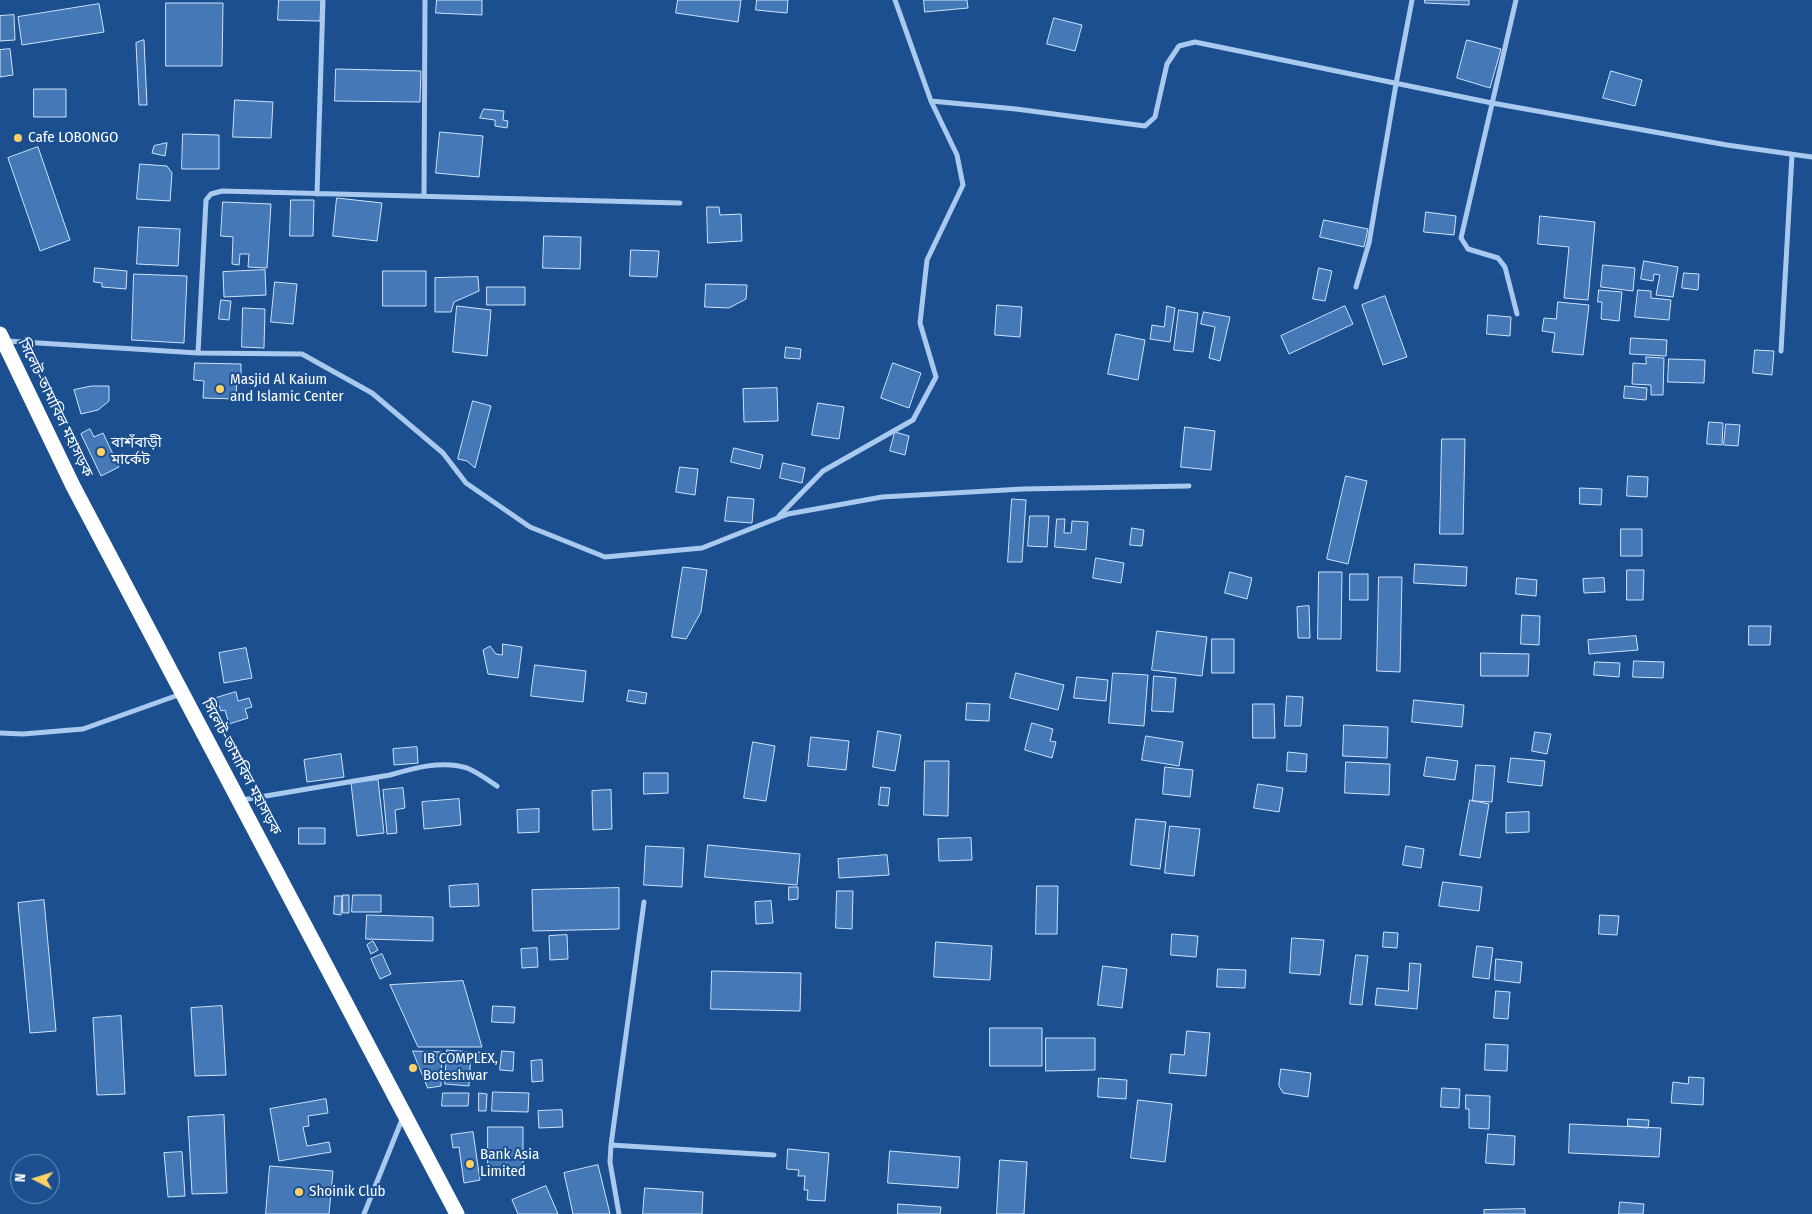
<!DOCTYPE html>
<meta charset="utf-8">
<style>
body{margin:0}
#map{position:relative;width:1812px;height:1214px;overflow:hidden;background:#1b4f8f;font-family:"Fira Sans Condensed",sans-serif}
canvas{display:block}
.north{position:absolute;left:10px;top:1154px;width:50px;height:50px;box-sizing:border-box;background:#1b4f8f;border:1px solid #7695bc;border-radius:50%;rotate:275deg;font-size:14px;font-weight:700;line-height:20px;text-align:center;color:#fff}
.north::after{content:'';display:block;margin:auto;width:18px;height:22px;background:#ffd166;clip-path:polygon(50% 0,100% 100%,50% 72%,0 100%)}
</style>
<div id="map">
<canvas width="1812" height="1214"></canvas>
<div class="north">N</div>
</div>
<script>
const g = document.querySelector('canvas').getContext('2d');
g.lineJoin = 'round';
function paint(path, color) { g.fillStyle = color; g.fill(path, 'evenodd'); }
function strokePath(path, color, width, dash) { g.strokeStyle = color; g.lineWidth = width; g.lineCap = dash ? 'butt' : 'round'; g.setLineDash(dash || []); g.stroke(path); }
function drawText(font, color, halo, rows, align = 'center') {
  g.font = font + ' "Fira Sans Condensed","Noto Sans Bengali",sans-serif'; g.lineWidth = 4; g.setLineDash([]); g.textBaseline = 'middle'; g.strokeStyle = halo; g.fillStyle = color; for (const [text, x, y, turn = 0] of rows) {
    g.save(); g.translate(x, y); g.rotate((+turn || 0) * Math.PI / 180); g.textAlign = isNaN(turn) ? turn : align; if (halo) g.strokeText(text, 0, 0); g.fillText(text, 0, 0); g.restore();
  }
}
const building = new Path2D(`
 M279,0H321L320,21L278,20Z
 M437,0H482V15L436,13Z
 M678,0H741L738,22L676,13Z
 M757,0H788L787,13L756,10Z
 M924,0H967L968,8L925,12Z
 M1425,0H1469V5L1425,3Z
 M166,3H223L222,66H166Z
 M99,4L104,32L22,45L18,17Z
 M14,15L15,40L0,41V16Z
 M1054,18L1082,25L1075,51L1047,44Z
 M144,40L147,105H139L136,43Z
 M1467,40L1501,49L1490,88L1457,78Z
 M10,49L13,75L0,77V50Z
 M336,69L421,71L420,102L335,101Z
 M1611,71L1642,80L1635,106L1603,98Z
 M34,89H66V117H34Z
 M235,100L273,102L271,138L233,137Z
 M484,109L504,111L503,120L508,121L507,128L495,126V120L480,118Z
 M440,132L483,136L479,177L436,173Z
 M183,134L219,135V169H182Z
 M167,143L165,156L152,153L154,146Z
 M38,147L70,240L40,251L8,158Z
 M140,164L167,166L172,173L170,201L137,199Z
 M337,198L382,203L377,241L333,236Z
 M291,200H314L313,236H290Z
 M223,202L271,204L267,268L248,267L249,254H240L239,265L232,264L233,237L221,236Z
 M707,207H719L720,215L741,214L742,241L708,243Z
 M1426,212L1456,216L1454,235L1424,232Z
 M1540,216L1595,222L1588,300L1564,298L1569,247L1538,244Z
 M1324,220L1368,229L1364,247L1320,237Z
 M139,227L180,229L178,266L137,264Z
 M544,236L581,237L580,269L543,268Z
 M631,250L659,251L657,277L630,276Z
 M1644,261L1678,267L1673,297L1656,295L1660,275L1654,274L1653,281L1641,279Z
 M1603,265L1635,268L1633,291L1601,287Z
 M95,268L127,271L126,289L102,287V283L94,282Z
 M1319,268L1332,271L1325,301L1313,299Z
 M265,270L266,295L224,297L223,272Z
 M383,271H426V306H383Z
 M1684,273L1699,274L1698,290L1682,288Z
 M134,274L187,276L184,343L132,340Z
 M478,277L479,291L454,302L451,312H435V278Z
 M275,282L297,284L293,324L271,322Z
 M706,284L747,285L746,299L729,308L705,307Z
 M487,287H525V305H487Z
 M1599,290L1622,292L1619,321L1601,319L1602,302H1598Z
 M1638,290L1651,291V298L1671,300L1669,320L1635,317Z
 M1385,296L1407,357L1383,365L1362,305Z
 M221,300L231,301L229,320L219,319Z
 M1558,302L1589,305L1583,355L1552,352L1555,333L1542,331L1544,318L1556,319Z
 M997,305L1022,307L1020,337L995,335Z
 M457,306L491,310L487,356L453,352Z
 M1167,306L1175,308L1170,342L1150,339L1152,325L1164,327Z
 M1345,306L1353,324L1289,354L1281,336Z
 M243,308L265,309L264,348L242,347Z
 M1179,310L1198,313L1193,352L1174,350Z
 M1204,312L1230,317L1220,361L1209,358L1215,327L1201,324Z
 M1488,315L1511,317L1510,336L1487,334Z
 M1116,334L1145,340L1138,380L1108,374Z
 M1631,338L1667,340L1666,356L1630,354Z
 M786,347L801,349L800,359L785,358Z
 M1755,350L1774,351L1772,375L1753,373Z
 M1646,357L1664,358L1663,395H1651V385L1632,384L1633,363L1646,364Z
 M1669,359L1705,360L1704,383L1668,382Z
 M195,363L241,364V377H237L236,399L203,398L204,381L194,380Z
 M893,363L921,373L909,408L881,398Z
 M92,386H109V401L98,410L81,414L74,390Z
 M1625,386L1647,388L1646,400L1624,398Z
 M777,388L778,421L744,422L743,389Z
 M473,401L491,406L475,468L467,461L458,459Z
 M818,403L844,407L839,439L812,435Z
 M1709,422L1723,423L1722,445L1707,444Z
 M1726,424L1740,425L1738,446L1724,445Z
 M1185,427L1215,431L1211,470L1181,467Z
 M90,429L94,437L103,433L119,467L101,476L81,434Z
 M895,432L909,436L905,455L890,451Z
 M1442,439H1465L1463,534H1440Z
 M734,448L763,455L760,469L731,462Z
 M783,463L805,468L802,483L780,478Z
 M680,467L698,469L695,495L676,492Z
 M1346,476L1367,481L1348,564L1327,559Z
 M1628,476L1648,477L1647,497L1627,496Z
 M1580,488L1602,489L1601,505L1580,504Z
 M728,497L754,499L752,523L725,521Z
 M1012,499L1026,500L1022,562H1008Z
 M1030,516H1049L1047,547L1028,546Z
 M1057,519H1065L1064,533H1071L1072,521L1088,522L1086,550L1055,547Z
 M1132,528L1144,530L1142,546L1130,545Z
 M1621,529H1642V556H1621Z
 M1096,558L1124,563L1121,583L1093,578Z
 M1415,564L1467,567L1466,586L1414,583Z
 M683,567L707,570L701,612L686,639L672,637Z
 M1627,570H1644L1643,600H1627Z
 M1230,572L1252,578L1247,599L1225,593Z
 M1319,572H1342L1341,639H1318Z
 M1350,574H1368V600H1350Z
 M1379,577H1402L1400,672L1377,671Z
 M1517,578L1537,580L1536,596L1516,594Z
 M1604,578L1605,592L1584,593L1583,579Z
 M1309,606L1310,638H1298L1297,607Z
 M1522,615L1540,616L1539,645L1521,644Z
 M1749,626H1771L1770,645H1749Z
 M1157,631L1207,637L1202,676L1152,670Z
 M1636,636L1638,650L1589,654L1588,640Z
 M1212,639H1234V673H1212Z
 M503,644L522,647L518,678L488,674L483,650L490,646L496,654L502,655Z
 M246,648L252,678L224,683L219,653Z
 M1481,653L1529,654L1528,676H1481Z
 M1634,661L1664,662L1663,678L1633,677Z
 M1595,662L1620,663L1619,677L1594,675Z
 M535,665L586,671L583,702L531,696Z
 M1016,673L1064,685L1058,710L1010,698Z
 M1113,673L1148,675L1144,726L1109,723Z
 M1154,676L1176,678L1173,712L1152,711Z
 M1077,677L1108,680L1106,701L1074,698Z
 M629,690L647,693L645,704L627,701Z
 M236,692L238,701L249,698L252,707L245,709L248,718L229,724L225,710L221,711L216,698Z
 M1287,696L1303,697L1301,726H1285Z
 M1414,700L1464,705L1462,727L1412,722Z
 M967,703L990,704L989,721L966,720Z
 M1253,704H1274L1275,738H1253Z
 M1032,723L1053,729L1050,741L1056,742L1052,758L1025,750Z
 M1344,725L1388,727L1387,758L1343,756Z
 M878,731L901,735L895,771L873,767Z
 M1535,732L1551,734L1547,754L1532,751Z
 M1146,736L1183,742L1179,766L1142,760Z
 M811,737L849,741L846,770L808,766Z
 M753,742L775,746L766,801L744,798Z
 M417,747L418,763L394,765L393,749Z
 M1288,752L1307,754L1306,772L1287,771Z
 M341,754L344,777L307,782L304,760Z
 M1427,757L1458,761L1455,780L1424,776Z
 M1511,758L1545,761L1542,786L1508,782Z
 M925,761H949L948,816L924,815Z
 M1346,762L1390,764L1389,795L1345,793Z
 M1476,765L1495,766L1492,802L1473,801Z
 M1165,767L1193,770L1190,797L1163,794Z
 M644,773H668V793L644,794Z
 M378,780L384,833L357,836L351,783Z
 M1258,784L1283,788L1279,812L1254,808Z
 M881,787L890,788L888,806L879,805Z
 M403,788L405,808L395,810L397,833L387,834L383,790Z
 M611,790L612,829L593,830L592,791Z
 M459,799L461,825L424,829L422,802Z
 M1470,800L1489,804L1480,858L1460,855Z
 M539,809V832L518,833L517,810Z
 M1529,812V832L1506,833V813Z
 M1136,819L1166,822L1160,869L1131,865Z
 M1170,826L1200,829L1194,876L1165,873Z
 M299,828H325V844H299Z
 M971,838L972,860L939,861L938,839Z
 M708,845L800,854L797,885L705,877Z
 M646,846L684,848L682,887L644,885Z
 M1406,846L1424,849L1421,868L1403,865Z
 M887,855L889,875L839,878L838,859Z
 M1443,882L1482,887L1479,911L1439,906Z
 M478,884L479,906L450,907L449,886Z
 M1037,886H1058L1057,934H1036Z
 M789,887H798V899L789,900Z
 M619,888V929L533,931L532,890Z
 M837,891H853L852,929L836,928Z
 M343,895H349V913H343Z
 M353,895H381V912H352Z
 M335,896H342L341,915L334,914Z
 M44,900L56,1031L30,1033L18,903Z
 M771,901L773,923L756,924L755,902Z
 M367,915L433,917V941L366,939Z
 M1600,915L1619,916L1617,935L1599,934Z
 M1384,932L1398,933L1397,948L1383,947Z
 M1172,934L1198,936L1196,957L1171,955Z
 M567,935L568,959L550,960L549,936Z
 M1292,938L1324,940L1320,975L1290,973Z
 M373,941L378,950L371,954L367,945Z
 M936,942L992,946L990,980L934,977Z
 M1477,946L1493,948L1489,979L1473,977Z
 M537,948L538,967L522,968L521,949Z
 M382,954L391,974L380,979L371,959Z
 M1356,955L1368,956L1362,1005L1350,1004Z
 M1496,959L1522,962L1520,983L1495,980Z
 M1410,963L1421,964L1417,1009L1375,1005L1377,988L1408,991Z
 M1103,966L1127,969L1122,1008L1098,1005Z
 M1218,969L1246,970L1245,988L1217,987Z
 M712,971L801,973L800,1011L711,1009Z
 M463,981L482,1047H418L390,985Z
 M1496,991L1510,992L1508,1019L1494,1018Z
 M222,1006L226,1075L195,1076L191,1008Z
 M493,1006L515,1007L514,1023L492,1022Z
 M121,1016L125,1094L97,1095L93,1018Z
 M990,1028H1042V1066H990Z
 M1187,1031L1210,1033L1206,1076L1169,1073L1171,1054L1184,1055Z
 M1046,1038H1095V1070L1046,1071Z
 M1486,1044L1508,1045L1507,1071L1485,1070Z
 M447,1050L471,1052L469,1086L445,1084Z
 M413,1051L442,1052L441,1086L428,1088Z
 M502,1051L514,1052L513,1071L500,1070Z
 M475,1052L489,1053V1060H475Z
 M542,1060L543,1081L532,1082L531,1061Z
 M1281,1069L1311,1073L1308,1097L1283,1093L1279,1086Z
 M1689,1077L1704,1078L1703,1105L1671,1103L1673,1082L1688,1084Z
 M1099,1078L1127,1080L1126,1099L1098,1097Z
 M1442,1088L1460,1089L1459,1108L1441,1107Z
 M493,1092L529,1093L528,1112L492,1111Z
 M443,1093H469L468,1106H442Z
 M479,1093L487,1094L486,1111H479Z
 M1466,1095L1490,1096L1489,1129L1469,1128V1109H1466Z
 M326,1099L328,1113L308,1116L309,1126L303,1127L307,1146L329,1142L331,1152L279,1161L270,1109Z
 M1138,1100L1172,1104L1165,1162L1131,1158Z
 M562,1110L563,1127L539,1128L538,1111Z
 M224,1115L227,1193L192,1194L188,1117Z
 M1628,1119L1649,1120L1648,1128L1628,1126Z
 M1570,1124L1661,1128L1659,1157L1569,1153Z
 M488,1127H523V1171L488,1172Z
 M473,1132L480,1180L464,1183L459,1147L453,1148L451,1135Z
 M1488,1134L1515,1136L1514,1165L1486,1163Z
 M788,1149L829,1153L825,1201L807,1200L808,1190H804L805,1176H798L799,1170L787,1169Z
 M890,1151L960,1157L958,1188L888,1183Z
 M182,1152L185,1196L168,1197L164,1153Z
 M1000,1160L1027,1162L1024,1214H997Z
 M598,1165L610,1214H573L564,1173Z
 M270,1166L333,1171L329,1214H266Z
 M546,1186L558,1214H518L512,1200Z
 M645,1188L703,1192L702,1214H643Z
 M1620,1202L1644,1204L1643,1214H1619Z
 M898,1204L941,1207L940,1214H898Z
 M1525,1209V1214H1484V1210Z`);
const street = new Path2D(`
 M1516,0L1461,238L1468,249L1498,258L1505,267L1517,314
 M931,101L1016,109L1145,126L1155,117L1167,64L1179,46L1195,42L1492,103L1727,145L1812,157
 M317,194L323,0
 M424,196L425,0
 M1356,287L1369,243L1396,84L1412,0
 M7,341L198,353L302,354L372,393L443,453L466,483L530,527L605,557L702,548L788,514L882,497L1023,489L1189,486
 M1781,351L1792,155
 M198,353L206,200L211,194L222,191L680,203
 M779,516L823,471L913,420L936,377L920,323L927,260L963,185L957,155L931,101L895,0
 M0,733L23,734L83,729L181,694
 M242,800L390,775C414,768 442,760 467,768C477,772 488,780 497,786
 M611,1145L774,1155
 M364,1214L403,1117
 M619,1214L610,1162L611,1145L644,902`);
const highway = new Path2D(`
 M0,334L73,486L457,1214`);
const markers = [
 [18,138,5,"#ffd166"],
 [220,389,5,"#ffd166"],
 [101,452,5,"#ffd166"],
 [413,1068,5,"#ffd166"],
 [470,1164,5,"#ffd166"],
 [299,1192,5,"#ffd166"]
];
const poiNames = [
 ["Cafe LOBONGO",28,138],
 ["Masjid Al Kaium",230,380],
 ["and Islamic Center",230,397],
 ["বাশঁবাড়ী",111,443],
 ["মার্কেট",111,460],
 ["IB COMPLEX,",423,1059],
 ["Boteshwar",423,1076],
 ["Bank Asia",480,1155],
 ["Limited",480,1172],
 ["Shoinik Club",309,1192]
];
const streetNames = [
 ["সিলেট-তামাবিল মহাসড়ক",55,408,64],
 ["সিলেট-তামাবিল মহাসড়ক",241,767,62]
];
paint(building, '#4478b7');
strokePath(building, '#cfe3fa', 1);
strokePath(street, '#a9c9ee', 5);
strokePath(highway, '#fff', 15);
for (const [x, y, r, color] of markers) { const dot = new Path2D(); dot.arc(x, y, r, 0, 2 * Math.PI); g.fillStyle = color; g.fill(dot); strokePath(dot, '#1b4f8f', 2); }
drawText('15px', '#fff', '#1b4f8f', poiNames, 'left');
drawText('15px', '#fff', '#1b4f8f', streetNames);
</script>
